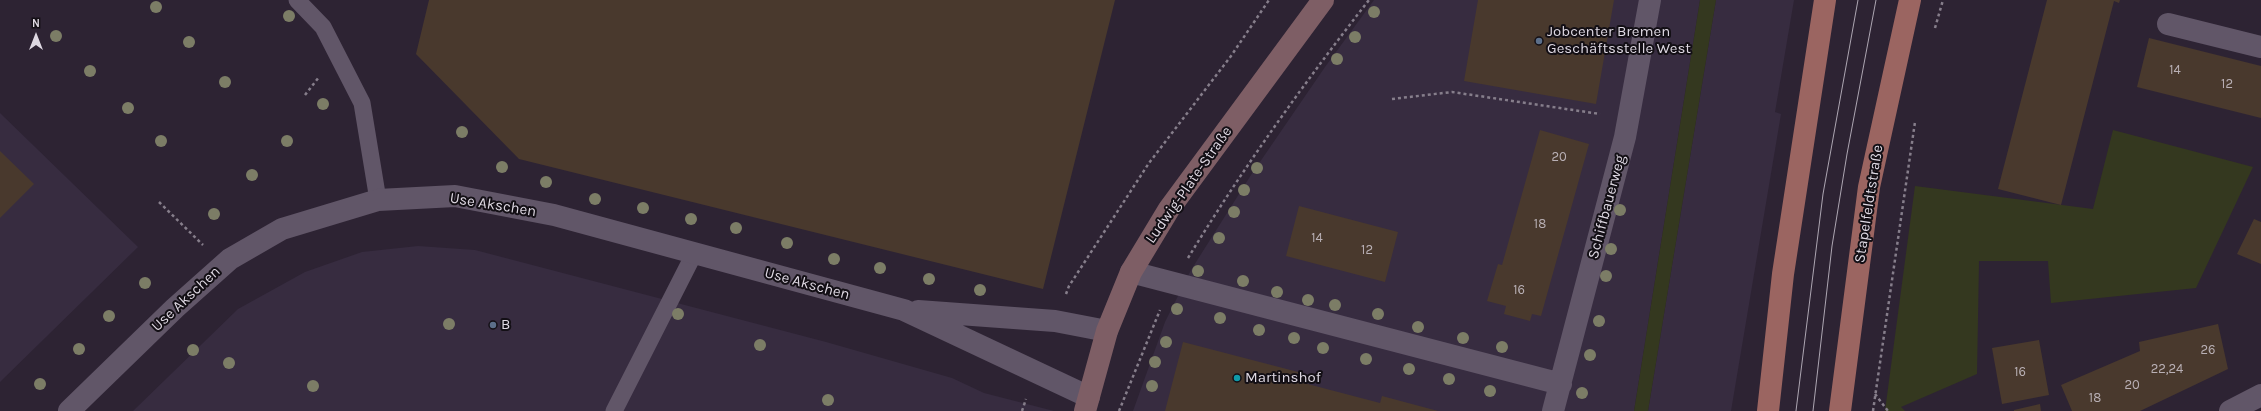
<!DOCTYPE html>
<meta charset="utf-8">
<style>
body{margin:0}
#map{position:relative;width:2261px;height:411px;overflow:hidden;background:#2d2333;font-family:Karla,sans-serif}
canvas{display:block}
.north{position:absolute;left:16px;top:16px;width:40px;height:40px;-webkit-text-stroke:3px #130f15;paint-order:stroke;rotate:0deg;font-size:11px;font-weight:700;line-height:16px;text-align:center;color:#ded8e2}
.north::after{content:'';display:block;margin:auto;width:14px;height:18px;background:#ded8e2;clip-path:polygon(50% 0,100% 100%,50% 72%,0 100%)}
</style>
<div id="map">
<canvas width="2261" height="411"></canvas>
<div class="north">N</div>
</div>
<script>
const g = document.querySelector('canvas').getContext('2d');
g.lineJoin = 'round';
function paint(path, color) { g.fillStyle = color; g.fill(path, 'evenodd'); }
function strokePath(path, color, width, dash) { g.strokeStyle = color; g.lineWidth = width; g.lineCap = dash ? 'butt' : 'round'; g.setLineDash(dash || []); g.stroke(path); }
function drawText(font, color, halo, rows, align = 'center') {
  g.font = font + ' Karla,sans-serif'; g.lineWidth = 4; g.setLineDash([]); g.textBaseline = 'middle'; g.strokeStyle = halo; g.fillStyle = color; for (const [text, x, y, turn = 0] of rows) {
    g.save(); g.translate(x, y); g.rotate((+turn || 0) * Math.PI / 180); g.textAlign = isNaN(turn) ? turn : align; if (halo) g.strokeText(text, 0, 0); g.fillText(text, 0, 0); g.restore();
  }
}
const built = new Path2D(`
 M1374,0H1700L1634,411H1133L1165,322L1191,270L1251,175L1325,67Z
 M1716,0H1794L1775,112L1781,114L1731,411H1648Z
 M0,113L138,247L0,382Z
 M418,246L475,250L826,342L952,378L984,393L1054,411H133L238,309L305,272L362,252Z`);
const green = new Path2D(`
 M1700,0H1716L1648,411H1634Z
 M2113,130L2253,167L2196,288L2051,303L2048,261H1979L1977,374L1901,407L1905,411H1885L1915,186L2093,209Z`);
const building = new Path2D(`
 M429,0H1115L1043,289L519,159L416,54Z
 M1478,0H1614L1596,104L1464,81Z
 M2047,0H2120L2119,3L2114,1L2061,205L1998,189Z
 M2149,38L2261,66V118L2137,87Z
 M1540,130L1589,144L1541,316L1532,314L1530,321L1504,314L1506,306L1487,301L1498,264L1502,265Z
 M0,151L34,184L0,218Z
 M1299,206L1398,232L1385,282L1286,256Z
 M2254,219L2261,222V264L2237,254Z
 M2218,324L2228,369L2140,411H2072L2061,385L2140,351L2139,342Z
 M2039,340L2049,395L2002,404L1992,348Z
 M1183,342L1302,373L1300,382L1380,403L1382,396L1438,411H1165Z
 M2040,404L2041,411H2014V410Z`);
const path = new Path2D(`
 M1935,28L1943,0
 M305,95L319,77
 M1392,99L1452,92L1600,114
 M159,202L203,245
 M1188,258C1243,168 1304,83 1369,0
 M1066,294L1069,286L1149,163L1231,56L1269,0
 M1875,394L1888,411
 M1022,411L1026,399
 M1119,411L1160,310
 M1873,411L1915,122`);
const lane = new Path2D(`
 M297,0L323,27L362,103L378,200
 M614,411L694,254`);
const street = new Path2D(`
 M2168,24L2261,47
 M1131,272L1561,384
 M918,311L1055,321L1107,331
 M69,411L175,308L230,259L282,229L378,200L455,196L554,215L904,310L1089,397
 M1553,411L1625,137L1650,0
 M2230,411L2261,395`);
const secondary = new Path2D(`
 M1085,411L1107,331L1131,272L1169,209L1323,0`);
const primary = new Path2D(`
 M1768,411L1783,274L1825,0
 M1840,411L1869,187L1910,0`);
const tram = new Path2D(`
 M1796,411L1823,194L1858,0
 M1813,411L1832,246L1847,154L1876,0`);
const trees = [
 [156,7],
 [1374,12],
 [289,16],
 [56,36],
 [1355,37],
 [189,42],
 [1337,59],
 [90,71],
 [225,82],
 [323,104],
 [128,108],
 [462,132],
 [161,141],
 [287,141],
 [502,167],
 [1257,168],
 [252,175],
 [546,182],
 [1244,190],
 [595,199],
 [643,208],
 [1620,210],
 [1234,212],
 [214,214],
 [691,219],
 [736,228],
 [1219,238],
 [787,243],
 [1611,249],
 [834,259],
 [880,268],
 [1198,271],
 [1606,276],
 [929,279],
 [1243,281],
 [145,283],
 [980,290],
 [1277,292],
 [1308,300],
 [1335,305],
 [1177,309],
 [678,314],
 [1378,314],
 [109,316],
 [1220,318],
 [1599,321],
 [449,324],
 [1418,327],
 [1259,330],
 [1294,338],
 [1463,338],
 [1166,342],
 [760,345],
 [1502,347],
 [1323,348],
 [79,349],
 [193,350],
 [1590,355],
 [1366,359],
 [1155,362],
 [229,363],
 [1409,369],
 [1449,379],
 [40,384],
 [313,386],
 [1152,386],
 [1490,391],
 [1582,393],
 [828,400]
];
const markers = [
 [1539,41,4,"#5c6f8a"],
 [493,325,4,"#5c6f8a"],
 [1237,378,4,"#0f9aa8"]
];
const numberNames = [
 ["14",2175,70],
 ["12",2227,84],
 ["20",1559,157],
 ["18",1540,224],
 ["14",1317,238],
 ["12",1367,250],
 ["16",1519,290],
 ["26",2208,350],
 ["22,24",2167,369],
 ["16",2020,372],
 ["20",2132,385],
 ["18",2095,398]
];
const poiNames = [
 ["Jobcenter Bremen",1547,32],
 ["Geschäftsstelle West",1547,49],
 ["B",501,325],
 ["Martinshof",1245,378]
];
const streetNames = [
 ["Ludwig-Plate-Straße",1189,185,-55],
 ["Stapelfeldtstraße",1869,204,-81],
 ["Use Akschen",493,205,9],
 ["Schiffbauerweg",1607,207,-75],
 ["Use Akschen",807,284,15],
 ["Use Akschen",186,299,-43]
];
paint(built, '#372c40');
paint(green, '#34381f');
paint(building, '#49392d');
strokePath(path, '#867e8b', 2.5, [3, 3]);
strokePath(lane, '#615668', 17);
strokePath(street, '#615668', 22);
strokePath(secondary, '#7e5e65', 22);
strokePath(primary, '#9b6561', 22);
strokePath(tram, '#aea7b3', 1);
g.fillStyle = '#7c7d66';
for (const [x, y] of trees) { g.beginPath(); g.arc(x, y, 6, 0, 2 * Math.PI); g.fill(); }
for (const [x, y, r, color] of markers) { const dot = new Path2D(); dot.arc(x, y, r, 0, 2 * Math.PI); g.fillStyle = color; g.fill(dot); strokePath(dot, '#130f15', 1.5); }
drawText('13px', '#b9b0b5', null, numberNames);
drawText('15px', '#ded8e2', '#130f15', poiNames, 'left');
drawText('15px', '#ded8e2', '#130f15', streetNames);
</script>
